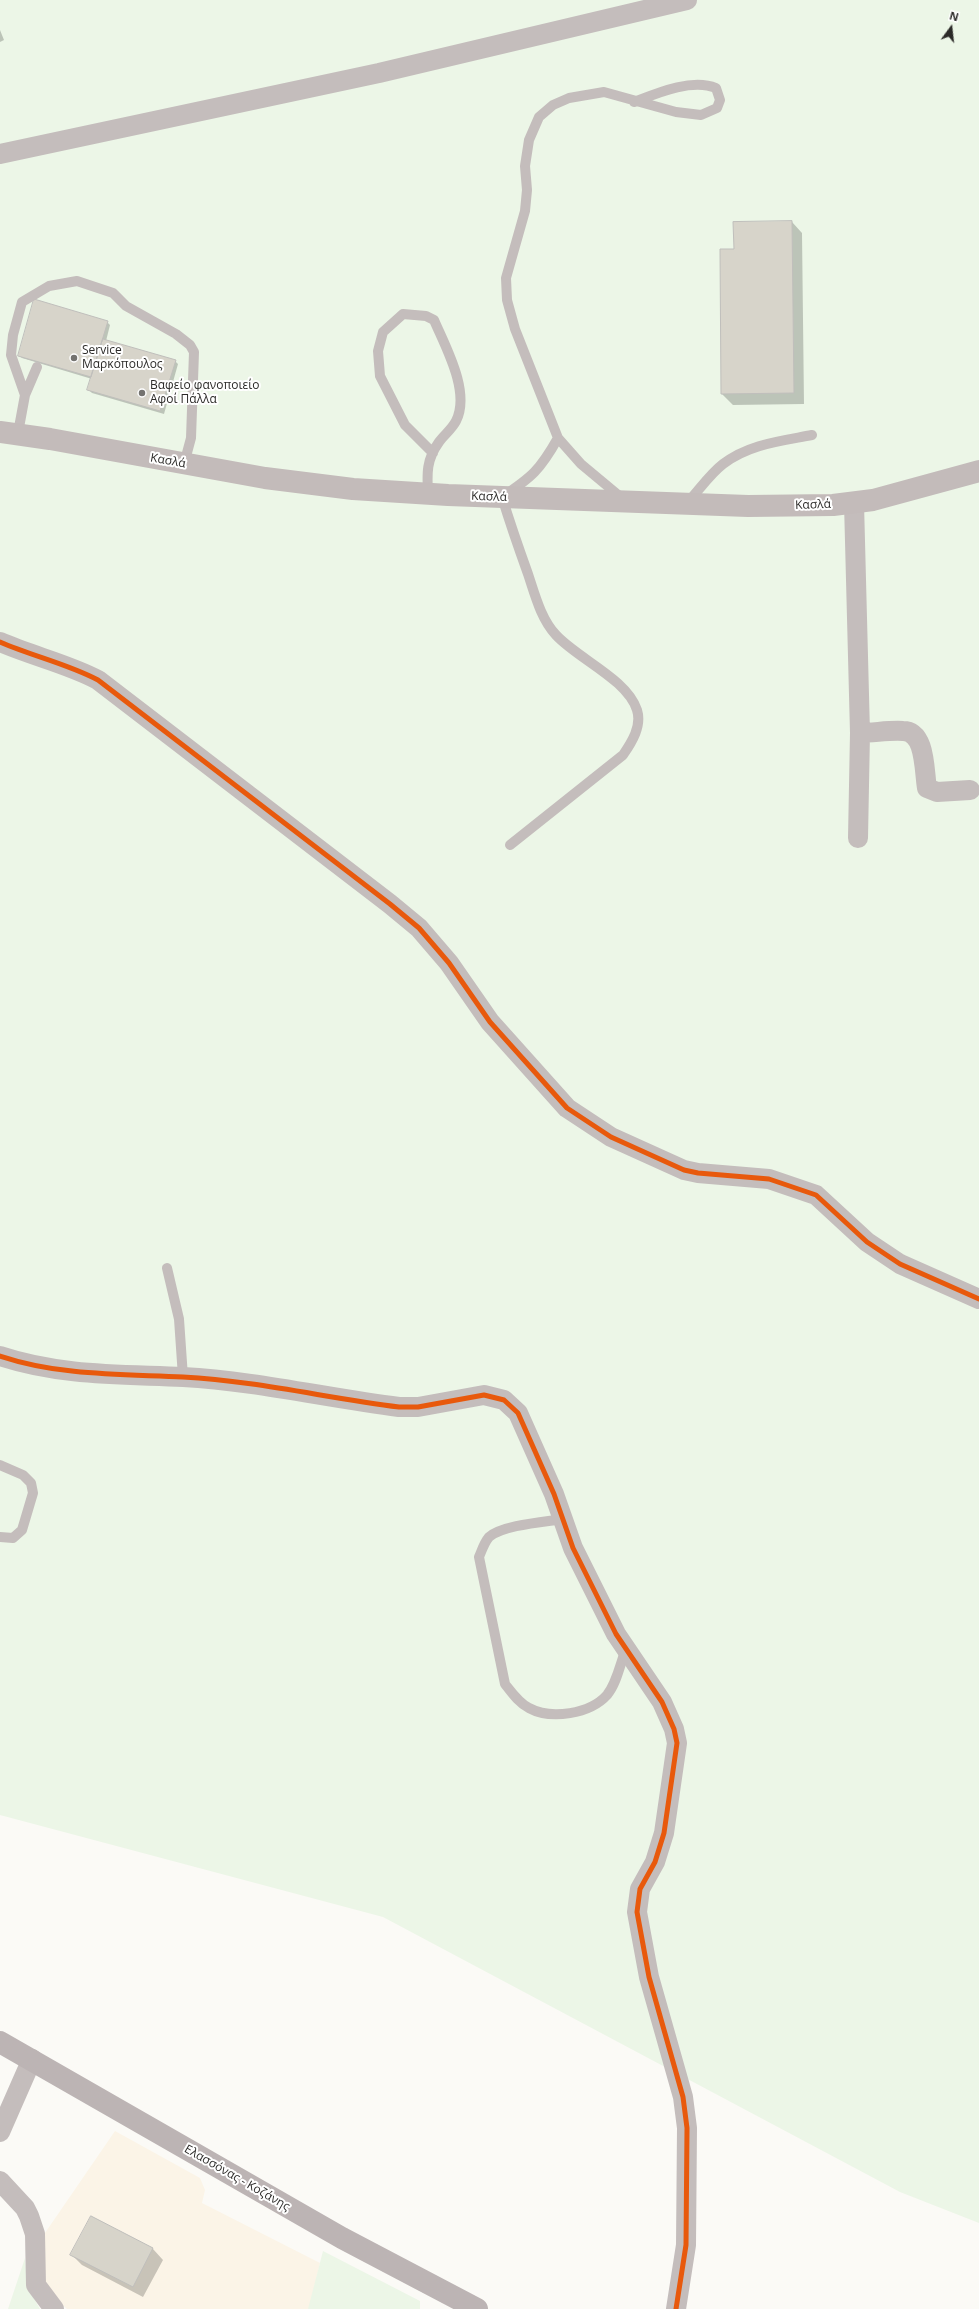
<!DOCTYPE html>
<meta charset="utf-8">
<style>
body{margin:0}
#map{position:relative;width:979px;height:2309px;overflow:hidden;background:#fbfaf6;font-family:"Open Sans",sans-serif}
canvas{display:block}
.north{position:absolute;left:931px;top:8px;width:40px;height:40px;-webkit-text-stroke:3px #fff;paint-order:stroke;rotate:15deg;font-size:11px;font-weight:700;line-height:16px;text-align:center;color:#2b2a28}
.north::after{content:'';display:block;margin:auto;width:14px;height:18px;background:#2b2a28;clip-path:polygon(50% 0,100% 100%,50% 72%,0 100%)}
</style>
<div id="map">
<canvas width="979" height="2309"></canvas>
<div class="north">N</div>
</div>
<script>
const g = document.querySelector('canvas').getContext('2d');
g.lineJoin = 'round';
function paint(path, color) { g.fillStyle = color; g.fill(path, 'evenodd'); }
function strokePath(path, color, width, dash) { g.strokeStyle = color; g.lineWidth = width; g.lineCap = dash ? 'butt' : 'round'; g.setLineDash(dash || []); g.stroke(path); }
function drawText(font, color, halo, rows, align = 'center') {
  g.font = font + ' "Open Sans",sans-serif'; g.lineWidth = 4; g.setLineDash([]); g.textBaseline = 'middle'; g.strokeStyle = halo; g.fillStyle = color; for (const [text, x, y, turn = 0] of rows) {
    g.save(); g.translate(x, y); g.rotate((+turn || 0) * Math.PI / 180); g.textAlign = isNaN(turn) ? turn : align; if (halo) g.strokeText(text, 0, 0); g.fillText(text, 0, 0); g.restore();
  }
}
const commercial = new Path2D(`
 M115,2131L200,2178L205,2190L202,2203L320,2263L309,2309H67L46,2290L44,2280L45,2233Z`);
const green = new Path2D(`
 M0,0H979V2223L900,2192L383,1917L0,1815Z
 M323,2251L420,2301V2309H308Z
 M25,2258L28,2288L40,2309H8Z`);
const shadow = new Path2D(`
 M0,30L4,40L0,42Z
 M792,222L802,233L804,404L733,405L722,394L735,250Z
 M107,322L110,325L106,341L175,361L178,364L164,414L92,393L89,390L92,379L22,358L19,355Z
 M91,2217L153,2249L163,2260L143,2297L82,2265L72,2255Z`);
const building = new Path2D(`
 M792,221L794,393L721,394L720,249H734L733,222Z
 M34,299L108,321L91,377L18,356Z
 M103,339L176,360L160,411L87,390Z
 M91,2216L153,2248L133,2287L70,2255Z`);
const lane = new Path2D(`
 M25,395L11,355L13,335L22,302L49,286L77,281L113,293L126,306L176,334L190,345L194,352L191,438L184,464
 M18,433L25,395L37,367
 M428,494C427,474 426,460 439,442C444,435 452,429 456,421C471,392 445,346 434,320L426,316L403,314L383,332L378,351L380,376L405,425L433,453
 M623,499L581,464L558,438L515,329L507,300L506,278L525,211L527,190L525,166L529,140L539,117L553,105L569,98L604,92L676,112L701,115L717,108L720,100L716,88C692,78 657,93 634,102
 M688,502C699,490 710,474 723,464C749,444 781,441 812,435
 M510,845L623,755C632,742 642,726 637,710C627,679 578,659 556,635C541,619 535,595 528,574C519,549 510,523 502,497C532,477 540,470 558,438
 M167,1268L179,1319L183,1377
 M0,1465L23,1475L31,1483L33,1493L22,1530L13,1538L0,1537
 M563,1519C544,1522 503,1525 489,1537C484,1543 482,1550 479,1557L505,1684C512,1693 519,1703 529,1708C551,1720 590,1714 607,1695C617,1683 620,1664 626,1649`);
const street = new Path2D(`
 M0,154L379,73L687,0
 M854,503L860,733L858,838
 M0,642C32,656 68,664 98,680L390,904L419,928L449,963L490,1022L567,1108L611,1137L684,1170L698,1173L769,1179L816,1195L867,1242L900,1264L979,1299
 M860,733C874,733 889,730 903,731C926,731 924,771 927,788L937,792L970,790
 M0,1356C60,1376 121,1374 183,1377C256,1381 327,1398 399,1407H418L484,1395L504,1400L518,1413L554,1494L573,1548L616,1634L662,1702L674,1729L677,1743L664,1833L655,1862L640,1889L637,1912L649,1977L683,2097L687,2128L686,2245L676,2309
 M0,2132L32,2059
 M0,2181L25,2208L29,2216L35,2234L36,2285L54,2309`);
const secondary = new Path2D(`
 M0,432L50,439L265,478L353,489L448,495L748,506L833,505L873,500L979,471`);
const primary = new Path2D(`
 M0,2042L342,2238L477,2309`);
const cycleway = new Path2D(`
 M0,642C32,656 68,664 98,680L390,904L419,928L449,963L490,1022L567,1108L611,1137L684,1170L698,1173L769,1179L816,1195L867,1242L900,1264L979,1299
 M0,1356C60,1376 121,1374 183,1377C256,1381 327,1398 399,1407H418L484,1395L504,1400L518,1413L554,1494L573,1548L616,1634L662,1702L674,1729L677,1743L664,1833L655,1862L640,1889L637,1912L649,1977L683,2097L687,2128L686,2245L676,2309`);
const markers = [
 [74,358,4,"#747370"],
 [142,393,4,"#747370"]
];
const poiNames = [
 ["Service",82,351],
 ["Μαρκόπουλος",82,365],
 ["Βαφείο φανοποιείο",150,386],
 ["Αφοί Πάλλα",150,400]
];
const streetNames = [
 ["Κασλά",168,461,10],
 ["Κασλά",489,497,2],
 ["Κασλά",813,505,-2],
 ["Ελασσόνας - Κοζάνης",237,2178,30]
];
paint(commercial, '#fbf4e7');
paint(green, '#ecf6e7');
paint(shadow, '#0003');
paint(building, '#d7d4ca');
strokePath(building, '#c0bfbc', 1);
strokePath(lane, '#c4bdbc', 10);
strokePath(street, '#c4bdbc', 20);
strokePath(secondary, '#c3bbba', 22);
strokePath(primary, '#bcb4b4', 22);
strokePath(cycleway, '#e8590c', 5);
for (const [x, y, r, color] of markers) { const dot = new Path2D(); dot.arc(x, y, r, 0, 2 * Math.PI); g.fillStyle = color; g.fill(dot); strokePath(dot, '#fff', 1.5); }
drawText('12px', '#2b2a28', '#fff', poiNames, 'left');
drawText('12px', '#2b2a28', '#fff', streetNames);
</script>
